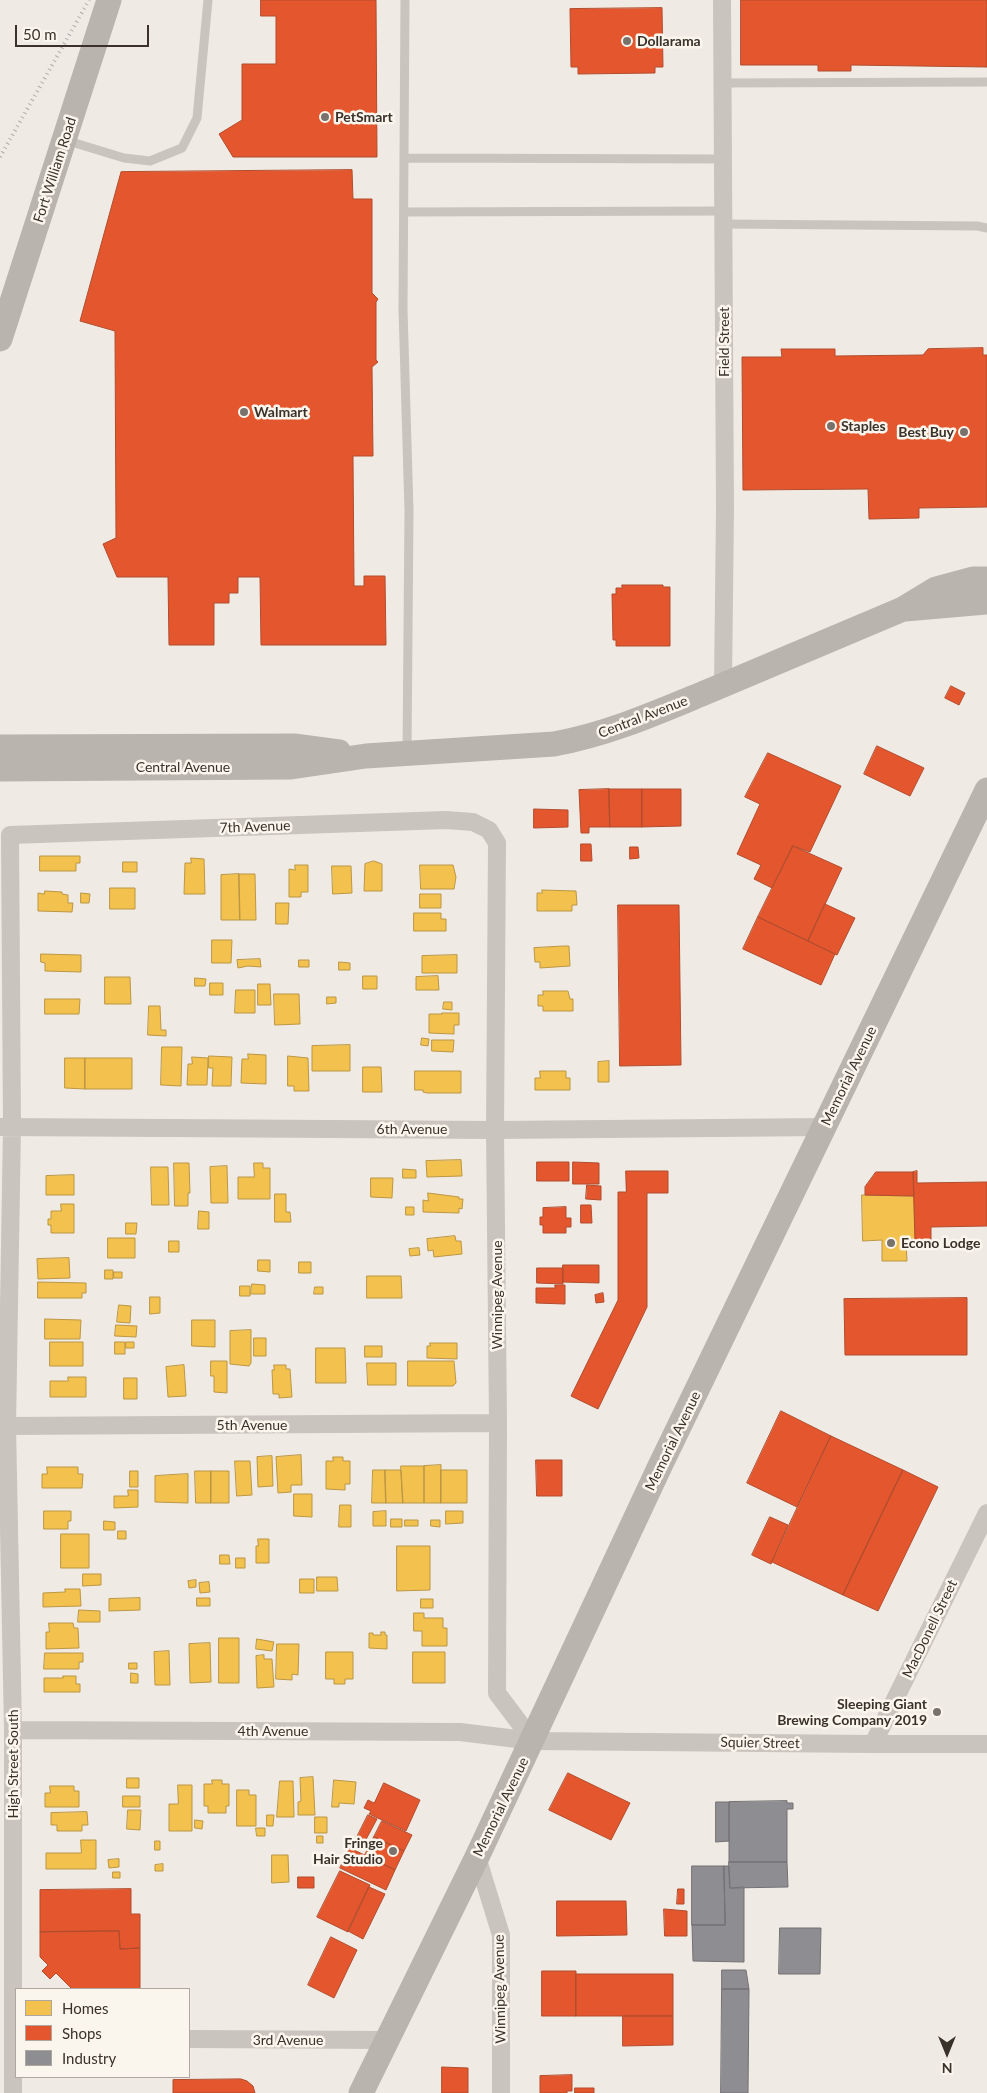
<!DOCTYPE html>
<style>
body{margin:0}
#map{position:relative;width:987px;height:2093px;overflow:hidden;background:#efebe4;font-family:Lato,sans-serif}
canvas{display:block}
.legend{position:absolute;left:15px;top:1988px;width:175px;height:90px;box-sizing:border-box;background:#faf6ed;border:1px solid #ada79f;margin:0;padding:6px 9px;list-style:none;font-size:15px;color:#3a312b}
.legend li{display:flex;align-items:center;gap:10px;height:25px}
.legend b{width:25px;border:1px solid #ada79f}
.north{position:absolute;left:922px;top:2028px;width:50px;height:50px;-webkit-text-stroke:4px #faf6ed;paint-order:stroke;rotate:180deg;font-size:14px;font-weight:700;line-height:20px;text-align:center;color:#3a312b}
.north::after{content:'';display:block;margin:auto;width:18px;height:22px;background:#3a312b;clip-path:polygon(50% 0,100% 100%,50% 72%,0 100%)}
.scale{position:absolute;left:15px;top:25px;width:134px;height:22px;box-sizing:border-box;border:2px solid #3a312b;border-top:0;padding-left:6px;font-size:15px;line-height:18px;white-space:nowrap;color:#3a312b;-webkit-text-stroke:4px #faf6ed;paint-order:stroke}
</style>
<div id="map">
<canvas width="987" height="2093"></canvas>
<ul class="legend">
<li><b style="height:14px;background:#f2c14e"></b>Homes</li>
<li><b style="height:14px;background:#e4572e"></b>Shops</li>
<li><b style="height:14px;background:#8d8d92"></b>Industry</li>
</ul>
<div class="north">N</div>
<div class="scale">50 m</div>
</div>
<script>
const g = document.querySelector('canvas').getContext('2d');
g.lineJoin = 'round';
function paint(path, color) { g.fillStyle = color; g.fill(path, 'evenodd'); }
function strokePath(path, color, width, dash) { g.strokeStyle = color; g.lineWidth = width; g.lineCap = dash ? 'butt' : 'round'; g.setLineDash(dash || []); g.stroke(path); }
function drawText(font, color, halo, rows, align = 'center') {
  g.font = font + ' Lato,sans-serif'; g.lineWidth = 5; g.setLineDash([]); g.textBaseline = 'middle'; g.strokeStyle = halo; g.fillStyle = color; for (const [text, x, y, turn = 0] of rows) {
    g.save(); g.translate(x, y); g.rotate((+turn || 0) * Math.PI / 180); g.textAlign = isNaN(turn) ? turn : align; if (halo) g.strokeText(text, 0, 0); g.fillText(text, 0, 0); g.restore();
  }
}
const homes = new Path2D(`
 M40,856H80V863H76V871H40Z
 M191,858L204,859L205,894H184L185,863H191Z
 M374,861L382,864V891H364L365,864Z
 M123,862H137V872H123Z
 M295,865H308V892H301V897H289V869L295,870Z
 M420,865H453L456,877L454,889H421Z
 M332,866H351L352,893L333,894Z
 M239,874L240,920H221V875Z
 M239,874H255L256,920H240Z
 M110,888H135V909H110Z
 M542,890L576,891L577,905H572V911H537V893H542Z
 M45,891L62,892V894L68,895V903H73L72,912L38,911V893L44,894Z
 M81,893L90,894L89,903H81Z
 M420,894H441V908H420Z
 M276,903H289L288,924H276Z
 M414,913H441V919H446V931H414Z
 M212,940H232L231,963H212Z
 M564,946H569L570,966L540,968V962H535L534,948Z
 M41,954L81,955V972L45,971V963L41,962Z
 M457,955V973H422V956Z
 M260,959L261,967L248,966L238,968L237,960Z
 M299,960H309V967H299Z
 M339,962L350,963V970H339Z
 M363,976H377V989H363Z
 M438,976L439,990H416V977Z
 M105,977H130L131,1004H105Z
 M195,978L206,979L205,986H195Z
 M210,983H223V995H210Z
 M258,984H270L271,1005H258Z
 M236,990H255V1013H235Z
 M543,991H568L570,999H573V1011H543V1006H538V995H543Z
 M274,994H299L300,1024L275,1025Z
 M327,997H336V1003L327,1004Z
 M45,999H80L79,1014H45Z
 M444,1002H452V1010L443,1009Z
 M149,1006H160L161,1030H166V1036L148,1035Z
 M442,1013H459V1025H454V1034L429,1033V1014H442Z
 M422,1038L429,1039L428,1046L421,1045Z
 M432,1040H454L453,1052L432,1051Z
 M350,1045V1071H312V1046Z
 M162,1047H182L181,1086L161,1085Z
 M248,1054L266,1055V1084L241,1083L242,1059H248Z
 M209,1056L232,1057L231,1086H212L213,1068H209Z
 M288,1056L308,1058L309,1091H294V1086H288Z
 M192,1057L208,1058L207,1085H187L188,1064H192Z
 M65,1058H85V1089L65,1088Z
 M85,1058H132V1089H85Z
 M609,1061V1082H598V1062Z
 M363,1067H381L382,1092H363Z
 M415,1071H461V1093H427L423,1092V1090H415Z
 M540,1071H566V1078H570V1090H535V1078H540Z
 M461,1160L462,1176L427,1177L426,1161Z
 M174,1163H189L190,1193H188V1206H175Z
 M254,1163H263V1168H270V1199H238V1177H254Z
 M227,1166L228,1203H211L210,1167Z
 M151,1167H168L169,1205H152Z
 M403,1169L416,1170V1178H403Z
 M74,1175V1195H46V1176Z
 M371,1178H393L392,1198L371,1197Z
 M428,1193L459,1197V1199H463L462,1209L459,1208V1213L423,1212V1200L428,1201Z
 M275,1194H286V1212H290L291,1222H275Z
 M862,1195L914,1196L915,1240H906L907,1261H882V1240L863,1241Z
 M61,1204H74V1233H51V1225H48V1219H51V1211H61Z
 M406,1207H414V1215H406Z
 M199,1211L209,1212V1229H198Z
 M126,1223H137L136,1234H126Z
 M455,1236L456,1241H461L462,1254L434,1257L433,1250L428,1251L427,1239Z
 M108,1238H135V1258H108Z
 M169,1241H179V1252H169Z
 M419,1248L420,1255L410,1256L409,1249Z
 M69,1258L70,1278L38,1279L37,1259Z
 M258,1260H270V1272L258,1271Z
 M299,1262H311V1273H299Z
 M105,1270H113V1279H105Z
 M114,1272H122V1278H114Z
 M367,1276H401L402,1298H367Z
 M38,1282L86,1283V1293H82V1298H38Z
 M252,1284L265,1285V1294H251Z
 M240,1286H250V1296H240Z
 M315,1287H323V1294H314Z
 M150,1297H160V1313L150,1314Z
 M119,1305L131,1306L130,1323L117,1322Z
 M45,1319L81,1320L80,1339H45Z
 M192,1320H215V1347L192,1346Z
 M116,1325L137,1326L136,1337L115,1336Z
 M251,1330V1363L249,1366L230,1364V1331Z
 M254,1338H266V1356H254Z
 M50,1342H83V1366H50Z
 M115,1342H125V1354H115Z
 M126,1342H134V1348H126Z
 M430,1343H457V1359L427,1358V1346H430Z
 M365,1346H382V1357H365Z
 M316,1348H345L346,1383H316Z
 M211,1361H227V1393L214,1392V1376H211Z
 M408,1361H454L456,1383L453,1386H408Z
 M367,1363H396V1385H368Z
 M184,1365L186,1396L168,1397L166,1367Z
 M274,1365H286V1369H290L292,1397L279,1398V1394H273L272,1370H274Z
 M68,1377H86V1397H50V1381H68Z
 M124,1378H137V1399H124Z
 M301,1455L302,1485H291V1492L278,1493L276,1457Z
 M272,1456L273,1486L258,1487L257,1457Z
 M333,1457H343V1461H350V1484H345V1490L326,1489V1461H333Z
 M235,1461H250L252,1495L237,1496Z
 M441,1465V1503H424V1466Z
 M401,1466H424V1503H403Z
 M47,1467H78V1474H83L82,1488H42V1474H47Z
 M373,1470H385L386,1503H372Z
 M385,1470H401L403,1503H386Z
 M441,1470H467V1503H441Z
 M130,1471H138V1487H130Z
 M195,1471H211V1503H196Z
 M211,1471H229V1503H211Z
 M188,1474V1503L155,1502V1476Z
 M128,1490H138V1507L114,1508V1496H128Z
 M294,1494H312V1517L294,1516Z
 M340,1505H351V1527H339Z
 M44,1511H71V1521H68V1529H44Z
 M386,1511V1526H373V1512Z
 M446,1511H463V1523L446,1524Z
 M391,1519H402V1527H391Z
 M405,1520H418V1526H405Z
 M431,1520H440V1527L431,1526Z
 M104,1521L115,1522V1530H104Z
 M118,1531H126V1539H118Z
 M61,1534H89V1568H61Z
 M258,1539H269V1563H256V1546H258Z
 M397,1546H430V1590L397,1591Z
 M220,1555H229L230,1564H220Z
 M236,1558H245V1568H236Z
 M83,1574H101V1585L83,1586Z
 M317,1577H337L338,1591H317Z
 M300,1579H314V1593H300Z
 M196,1580V1587L189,1588L188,1581Z
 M209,1582L210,1592L200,1593L199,1583Z
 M65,1589H80L81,1606L43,1607V1593L65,1592Z
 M140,1598V1610L109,1611V1599Z
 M197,1598H210V1606H197Z
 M421,1599H433V1608H421Z
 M79,1610L100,1611V1622H78Z
 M414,1613H424V1618H443V1628H447V1646H422V1631H414Z
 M49,1623H73L74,1628H78L79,1648L46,1649V1632H49Z
 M381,1632H385V1635H387V1649L369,1648V1633H373V1635H381Z
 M219,1638H239V1683H219Z
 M257,1639L274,1642L272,1651L256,1649Z
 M210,1643L211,1682L190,1683L189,1644Z
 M277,1644H299L298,1675L292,1674V1680L276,1679Z
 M169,1651L170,1685H155L154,1652Z
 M326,1652H353V1679H345V1684H334V1679H326Z
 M413,1652H445V1683H413Z
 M45,1653H83V1662H79V1669H44Z
 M264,1655V1659H272L274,1687L257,1688L256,1656Z
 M129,1663H137V1669H129Z
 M131,1673L138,1674V1683H131Z
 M63,1676H76V1684H80V1692H44V1678H63Z
 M313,1777L315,1815H298V1802L301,1801L300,1778Z
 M127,1778H139V1788H127Z
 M212,1780H222V1784H229V1806H226V1813H208V1806H204V1784H212Z
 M334,1780L356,1782L354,1804L339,1803V1807H332Z
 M280,1781H293L294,1817H277Z
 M178,1785H192V1831H169V1804H178Z
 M50,1786H74V1791H79V1807H45V1793H50Z
 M237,1790H249V1795H256V1826H237Z
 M123,1796H140V1807H123Z
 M128,1810H141L140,1830L127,1829Z
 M87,1812L88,1825H82V1831H57V1825H51V1813Z
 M267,1815H274L273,1826H267Z
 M315,1817H327V1833H315Z
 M195,1820L203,1821L202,1829L195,1828Z
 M256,1828H265V1836H257Z
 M317,1836H323V1843H317Z
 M81,1840H96V1869H46V1853H81Z
 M155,1841H160V1850H155Z
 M272,1855H288L289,1882L272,1883Z
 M119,1859V1867L109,1868L108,1860Z
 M163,1864V1871H155V1865Z
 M113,1872H120V1878H113Z`);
const shops = new Path2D(`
 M261,0H376L377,157H233L219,134L242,120V64H276V16H261Z
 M741,0H987V67L851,65V71H818V65H741Z
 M662,8L663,67H655V73L578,74V67H571L570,9Z
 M352,170L353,199H372V293L378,299L376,302V360L378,362L372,367L373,456H353L354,586H364V576H385L386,645H261L260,577H238V593H229V603H214V645H169L168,577H117L103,544L116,538L115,331L80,321L121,172Z
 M983,348V355H987V507L919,508V518L869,519L868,489L743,490L742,357H782L781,349H835V356L923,355L928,349Z
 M622,585H663V587H670V646H616V640H613L612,594H616V588H622Z
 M951,686L965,693L959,705L945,698Z
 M877,746L924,768L910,796L864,774Z
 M768,753L841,786L810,852L793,846L772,888L754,879L761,865L737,854L760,804L745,797Z
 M609,789H642V827H610Z
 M609,789L610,827H589V833H581L579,790Z
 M642,789H681V826L642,827Z
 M534,809L568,810V827L534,828Z
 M581,844H591L592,861H581Z
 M793,846L842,868L808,941L758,917Z
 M630,847H638L639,858L630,859Z
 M825,904L855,918L837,955L808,941Z
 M618,905H679L681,1065L620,1066Z
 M758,917L835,954L821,985L743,949Z
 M537,1162H569V1181H537Z
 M573,1162L599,1163V1184H573Z
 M626,1171H668V1193H647V1307L598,1409L571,1396L618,1300V1192H626Z
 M917,1171V1183L987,1182V1226L931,1227V1240H915L913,1172Z
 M876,1172H913L914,1196L865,1195V1187Z
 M587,1185L601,1186V1200L586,1199Z
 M581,1205H591L592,1223H581Z
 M566,1207V1218H571V1227H566V1233H543V1225H540V1217H543V1208Z
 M563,1265H599V1283L563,1282Z
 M537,1268H563V1284L537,1283Z
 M555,1285H565V1304L536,1303V1288H555Z
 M603,1293L604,1302L596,1303L595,1295Z
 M967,1298V1355H845L844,1299Z
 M781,1411L831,1436L797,1507L747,1483Z
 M831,1436L903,1470L843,1595L772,1562Z
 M536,1460H562V1496H537Z
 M903,1470L938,1487L878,1611L843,1595Z
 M770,1517L788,1525L771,1564L752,1555Z
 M568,1773L630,1803L611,1840L549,1810Z
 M384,1783L420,1800L406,1831L369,1814L371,1811L364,1808L368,1800L374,1803Z
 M368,1815L377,1819L363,1845L355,1841Z
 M382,1821L412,1835L404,1851L374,1837Z
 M374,1837L404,1851L395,1870L365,1855Z
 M350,1848L395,1870L386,1890L340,1868Z
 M340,1871L370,1885L348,1932L317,1917Z
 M298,1877H314V1888H298Z
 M369,1887L385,1894L363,1939L348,1931Z
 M131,1889V1914H140V1948L120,1949L119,1931L40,1932V1890Z
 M678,1889H684V1904H677Z
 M557,1901H626L627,1935L557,1936Z
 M664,1909L687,1911V1936H665Z
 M119,1931L120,1949L140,1948V1989H72L56,1973L50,1979L42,1971L48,1965L40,1957V1932Z
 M331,1937L357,1950L334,1998L308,1985Z
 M542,1971H576V2016H542Z
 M576,1974H673V2016H576Z
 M623,2016H673V2045L623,2046Z
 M442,2067L468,2068V2093H442Z
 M572,2075V2091H567V2093H540V2076Z
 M241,2079L247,2081L253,2086L255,2093H173V2080Z
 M575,2088H594V2093H575Z`);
const industry = new Path2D(`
 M787,1801V1803H793V1809H787V1862H729V1802Z
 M716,1802H729V1841L716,1842Z
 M729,1862H787L788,1887L730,1888Z
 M692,1866H724L725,1925H692Z
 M724,1866H729L730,1888L744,1887V1962L693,1961L692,1925H725Z
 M780,1928H821L820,1974H779Z
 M722,1970H746L749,1989H722Z
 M722,1989H749L748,2093H721Z`);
const lane = new Path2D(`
 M405,0L403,309L409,511L407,752
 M722,83L987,82
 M65,140L124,158L150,161L182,148L197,118L208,0
 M405,158L723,159
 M404,212L723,211
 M723,224L977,226L987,228`);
const street = new Path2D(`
 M722,0L725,508L723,685
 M0,1127L495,1130L825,1127
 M7,1426L498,1423
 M13,1730L460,1732L533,1741L873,1744H987
 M873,1744L987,1513
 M477,1857L501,1935V2093
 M189,2039L387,2040
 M13,2093V1730L7,1426L12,1127L10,835L446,820L473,822L489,830L497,843L495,1130L498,1423L497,1693L533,1741`);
const secondary = new Path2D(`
 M0,339L109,0
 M905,609L987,602
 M0,747L294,746L339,752
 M0,769L291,767L366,756L554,744C609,734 658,712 709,691C774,664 838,636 903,609L936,589L973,579H987
 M361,2093L477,1857L660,1466L987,790`);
const rail = new Path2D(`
 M0,157L89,0`);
const markers = [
 [627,41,5,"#79726c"],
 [325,117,5,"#79726c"],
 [244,412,5,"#79726c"],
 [831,426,5,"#79726c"],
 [964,432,5,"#79726c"],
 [891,1243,5,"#79726c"],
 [937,1712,5,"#79726c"],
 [393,1851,5,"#79726c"]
];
const poiNames = [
 ["Dollarama",637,41],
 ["PetSmart",335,117],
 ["Walmart",254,412],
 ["Staples",841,426],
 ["Best Buy",954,432,"right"],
 ["Econo Lodge",901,1243],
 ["Sleeping Giant",927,1704,"right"],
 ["Brewing Company 2019",927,1720,"right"],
 ["Fringe",383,1843,"right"],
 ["Hair Studio",383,1859,"right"]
];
const streetNames = [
 ["Fort William Road",55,170,-72],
 ["Field Street",724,342,-90],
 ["Central Avenue",643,717,-21],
 ["Central Avenue",183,767],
 ["7th Avenue",255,827,-2],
 ["Memorial Avenue",849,1076,-64],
 ["6th Avenue",412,1129],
 ["Winnipeg Avenue",497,1295,-90],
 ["5th Avenue",252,1425],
 ["Memorial Avenue",673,1441,-64],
 ["MacDonell Street",930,1629,-64],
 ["4th Avenue",273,1731],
 ["Squier Street",760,1743,1],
 ["High Street South",13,1764,-90],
 ["Memorial Avenue",501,1807,-64],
 ["Winnipeg Avenue",500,1989,-91],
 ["3rd Avenue",288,2040]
];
paint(homes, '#f2c14e');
strokePath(homes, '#bb9644', 1);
paint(shops, '#e4572e');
strokePath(shops, '#b14c2d', 1);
paint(industry, '#8d8d92');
strokePath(industry, '#747173', 1);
strokePath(lane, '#c9c4bd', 9);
strokePath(street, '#c9c4bd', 18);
strokePath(secondary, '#b9b4ae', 25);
strokePath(rail, '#b1aca7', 4, [1, 4]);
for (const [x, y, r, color] of markers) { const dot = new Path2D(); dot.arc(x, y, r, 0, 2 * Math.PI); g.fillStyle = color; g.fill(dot); strokePath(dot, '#faf6ed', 2); }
drawText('bold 14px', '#3a312b', '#faf6ed', poiNames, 'left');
drawText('14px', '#3a312b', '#faf6ed', streetNames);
</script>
